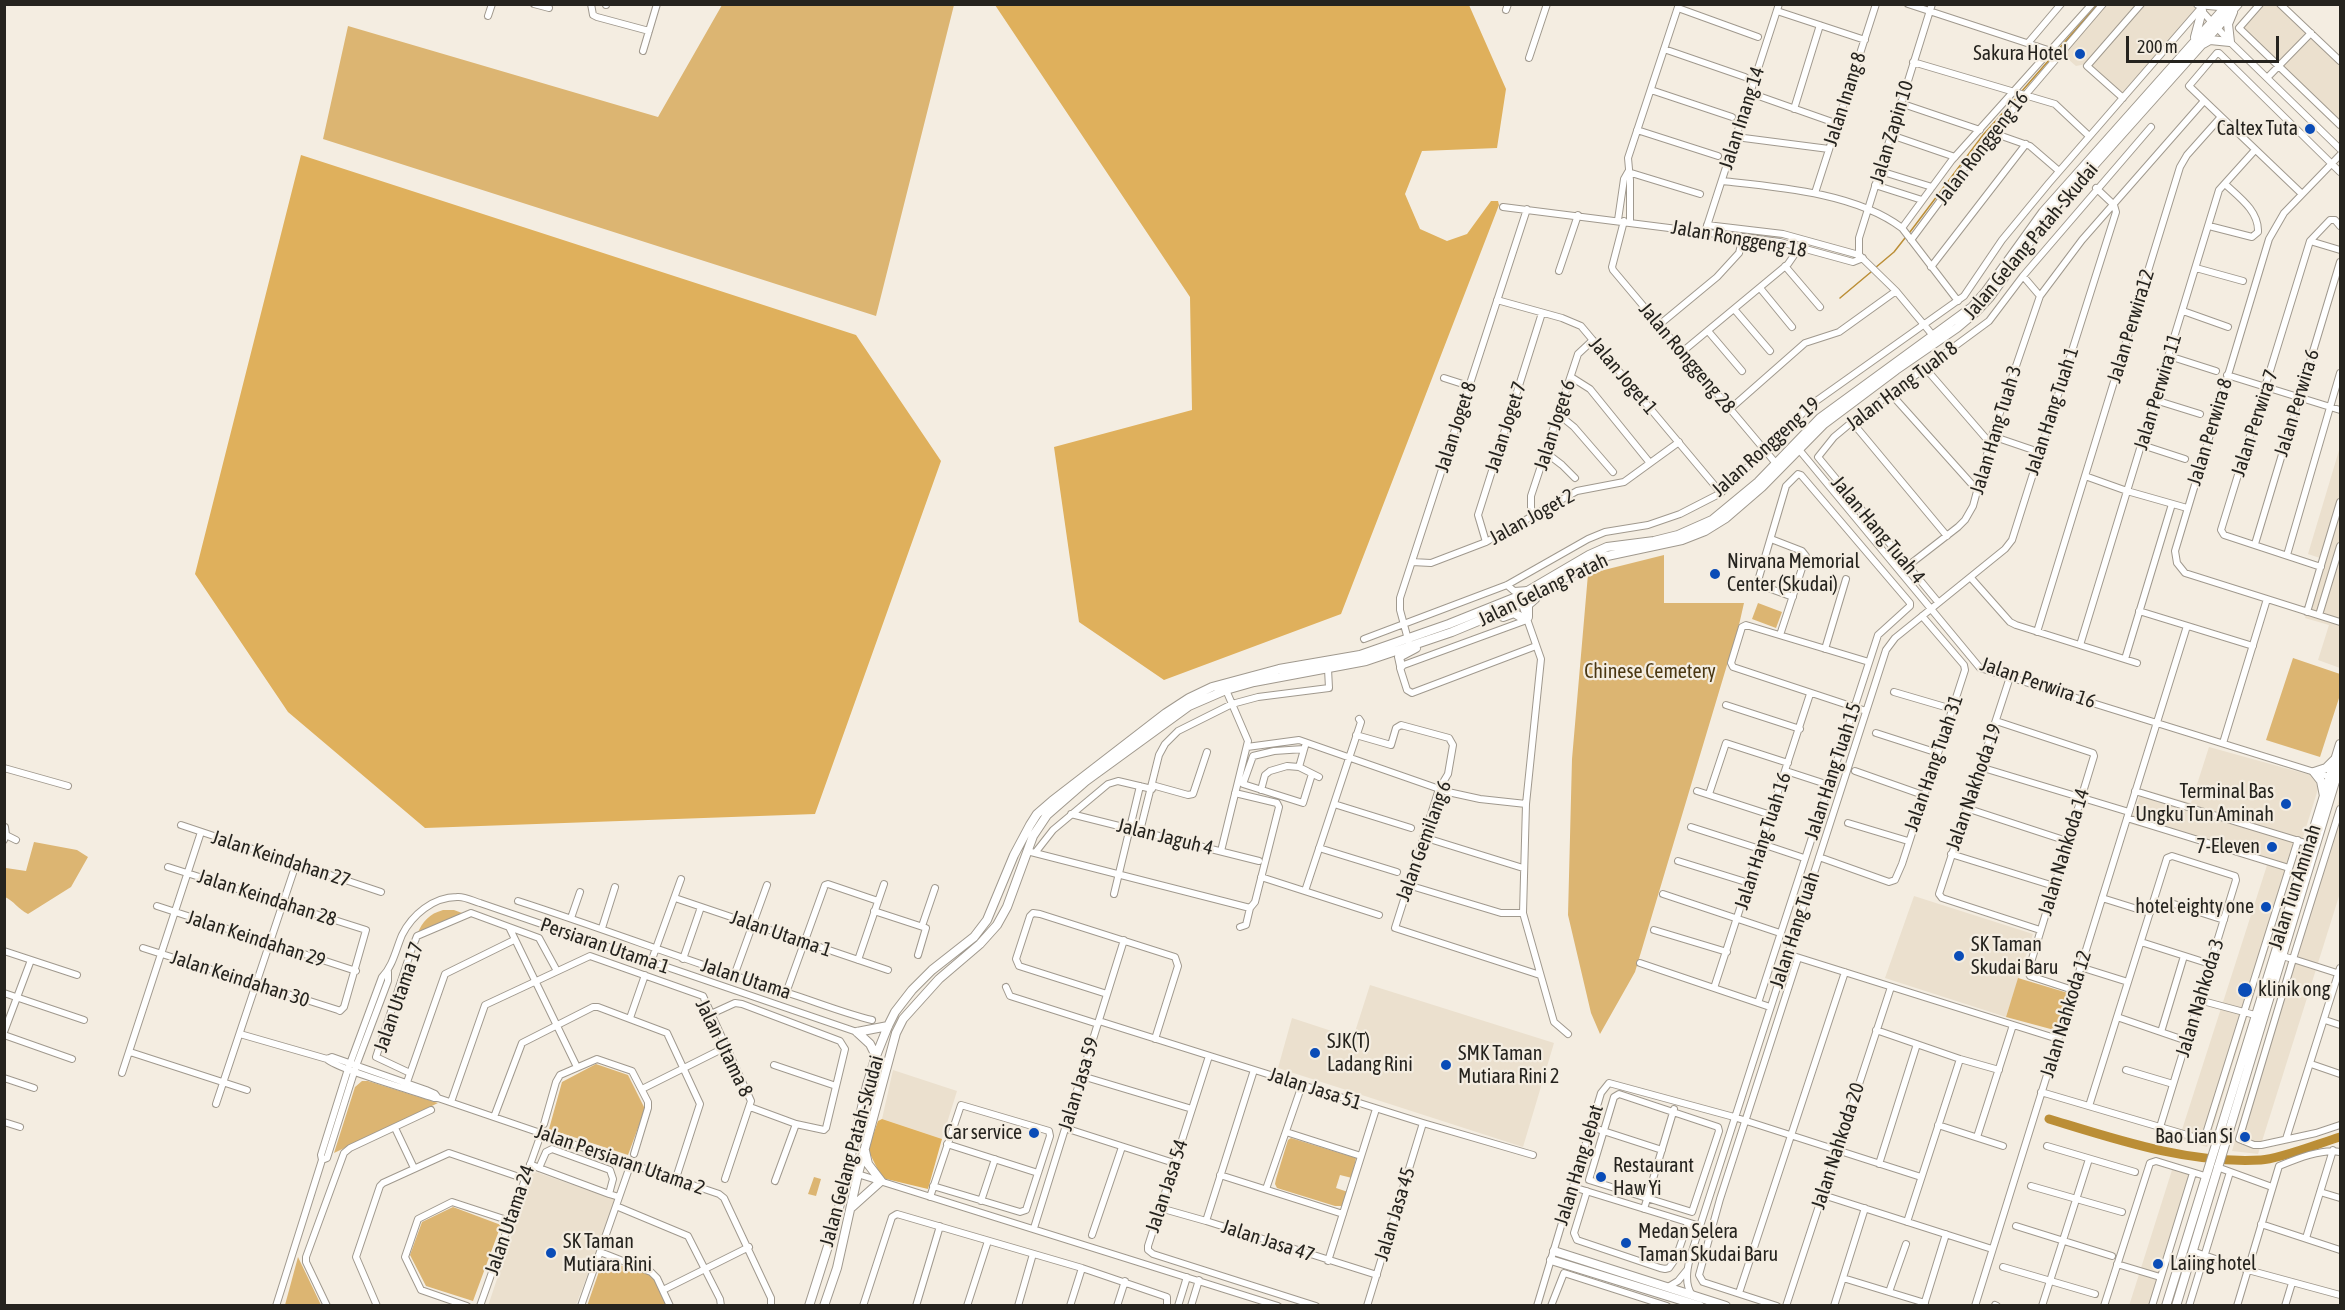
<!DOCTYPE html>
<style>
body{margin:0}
#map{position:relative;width:2345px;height:1310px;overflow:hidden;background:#f4ede1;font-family:"Asap Condensed",sans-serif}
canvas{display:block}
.frame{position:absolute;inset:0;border:6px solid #25231e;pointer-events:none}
.scale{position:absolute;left:2126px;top:36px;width:153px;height:27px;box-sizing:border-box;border:3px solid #25231e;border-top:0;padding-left:8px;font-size:18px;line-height:21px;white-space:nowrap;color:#25231e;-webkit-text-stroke:4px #f4ede1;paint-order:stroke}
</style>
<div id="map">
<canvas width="2345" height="1310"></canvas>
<div class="frame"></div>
<div class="scale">200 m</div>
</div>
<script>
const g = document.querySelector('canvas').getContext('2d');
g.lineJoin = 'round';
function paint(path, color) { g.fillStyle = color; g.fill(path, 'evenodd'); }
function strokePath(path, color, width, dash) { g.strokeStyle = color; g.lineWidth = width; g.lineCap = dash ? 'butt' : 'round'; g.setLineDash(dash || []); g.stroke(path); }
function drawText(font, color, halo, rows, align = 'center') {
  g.font = font + ' "Asap Condensed",sans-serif'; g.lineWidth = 4.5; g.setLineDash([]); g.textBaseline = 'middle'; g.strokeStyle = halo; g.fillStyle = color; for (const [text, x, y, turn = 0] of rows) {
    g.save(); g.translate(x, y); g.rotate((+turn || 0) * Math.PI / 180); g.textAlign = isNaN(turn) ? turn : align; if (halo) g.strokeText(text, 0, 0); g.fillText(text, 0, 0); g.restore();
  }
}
const built = new Path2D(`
 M2193,4L2197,9L2123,96L2086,64L2076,66L2062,54L2106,5Z
 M2263,5H2277L2340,64V122L2240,27Z
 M2340,447V668L2318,660L2329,625L2305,618L2323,559L2308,554Z
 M2209,747L2314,776L2318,789L2207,1147L2179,1139L2269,859L2130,824L2142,789L2191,803Z
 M2340,796V893L2258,1154L2232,1151Z
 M1914,896L2033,934L2006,1017L1885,978Z
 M1370,985L1554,1043L1523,1147L1278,1068L1292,1018L1353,1038Z
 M893,1070L957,1091L942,1139L882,1119Z
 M2172,1170L2191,1174L2150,1305L2129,1306Z
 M533,1171L616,1200L576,1305L488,1306Z`);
const green = new Path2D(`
 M722,5H954L876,316L323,139L348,26L658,117Z
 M1664,555V603H1744L1739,625L1635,972L1600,1034L1591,1013L1568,915L1572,759L1588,574Z
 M1758,603L1782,612L1776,628L1752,619Z
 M2293,658L2340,674V695L2320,757L2266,740Z
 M34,842L77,850L88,857L71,887L28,914C18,909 14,901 5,897L6,868L26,871Z
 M443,910H454L462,913L417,934C423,921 429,914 443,910Z
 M2018,978L2068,993L2058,1031L2006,1017Z
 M596,1064L628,1075L645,1109L628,1155L549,1129L562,1082Z
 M362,1081H368L438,1103L334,1153L355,1087Z
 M1291,1138L1356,1158L1352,1178L1340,1175L1336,1188L1348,1192L1343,1206H1335L1277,1188L1275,1184L1276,1179L1288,1140Z
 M814,1177L821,1179L816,1196L808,1194Z
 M453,1207L501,1225L473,1301L426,1286L410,1255L422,1222Z
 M298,1257L321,1305H285Z
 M603,1260L652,1275L667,1305L587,1306Z`);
const forest = new Path2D(`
 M995,5H1469L1506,89L1497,148L1422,151L1405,194L1420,229L1447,241L1467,234L1491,201H1498L1499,205L1341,614L1164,680L1079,622L1054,447L1192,410L1190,297Z
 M301,155L856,335L941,461L815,814L425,828L288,712L195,574Z
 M882,1119L942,1139L928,1189L882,1178L868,1150L878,1121Z`);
const stream = new Path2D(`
 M2022,91L2098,4
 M1910,232L1983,135L2019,95
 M1875,268L1894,252L1905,238
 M1840,298L1871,272`);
const river = new Path2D(`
 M2049,1119C2118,1140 2188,1164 2261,1160C2280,1159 2320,1143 2340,1137`);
const minor = new Path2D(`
 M534,4L549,8
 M591,4L593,15L597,17L649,31
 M1908,4L2051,51
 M1932,4L1859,238V255L1896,291L1935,338
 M2260,4L2239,28L2340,125
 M2280,4L2340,61
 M606,5V4
 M1678,8L1758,37
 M2200,9L2230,42L2340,149
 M1506,10L1508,4
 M1777,11L1865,40
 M488,16L492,4
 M2028,43L2061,4
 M1664,49L1745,77
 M643,51L657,4
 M1529,58L1547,4
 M1913,62L2055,104L2089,136
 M2267,78L2311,33
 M1651,90L1732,117
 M1750,93L1838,124
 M2123,98L2087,66L2141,4
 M1900,103L1980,130
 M1794,109L1820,25
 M1637,130L1718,156
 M1993,133L2030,146L2059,171
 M1891,135L1955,157
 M1736,137L1829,149
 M2340,155L2284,213L2269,239L2175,551L2177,563L2185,573L2340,622
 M1880,171L1932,187
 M1628,172L1700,194
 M1722,181C1778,187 1856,193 1902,228L1958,301
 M1875,185L1922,200
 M1815,193L1876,4
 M2302,194L2189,86L2217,53H2219L2340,172
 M1503,207L1780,242L1853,262L1863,258
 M1618,220L1624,179L1628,172
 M1624,221L1612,267L1613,270L1779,467
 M1630,222V180L1628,158L1679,4
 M1707,225L1783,234L1859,255
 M2209,226L2252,237L2258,232C2259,211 2239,197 2225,184
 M1902,228L1952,160L2092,4
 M1705,232L1779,4
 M1911,240L1975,154L2103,4
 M2310,241L2340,250
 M1785,266L1820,307
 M1931,267L2026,144
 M2196,268L2243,281
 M1559,271L1578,215
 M2023,276L2040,296
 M1760,288L1792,327
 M1497,300L1562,318L1581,326L1721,493
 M1734,309L1770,351
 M2183,311L2228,327
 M1659,325L1717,277L1739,253L1743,237
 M1708,331L1742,371
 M1682,352L1788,264L1799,248
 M2169,356L2216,371
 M1926,369L1990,443
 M2227,375L2340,410
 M1571,377L1590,389L1650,463
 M1444,378L1469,386
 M1891,394L1977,490
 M2155,400L2200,414
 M1730,409L1805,343L1839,332L1896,291
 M1558,414L1574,427L1613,472
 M1852,422L1947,536
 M1992,436L2039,452
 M2142,445L2185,459
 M1796,446L1980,668L2340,780
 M1545,452L1562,465L1575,478
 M2085,476L2127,491L2187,508
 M1534,515L1531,508V496L1578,354L1593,340
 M1771,539L1802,551L1806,556L1780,635
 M1486,542L1478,515L1542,313
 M2255,544L2340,262
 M2287,555L2340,373
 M1412,562L1431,563L1486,542L1577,491L1624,482L1679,442
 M1909,565L1958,527L1965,520L1973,506L1992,436L2040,296L2082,240L2204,101
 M2321,567L2224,535L2221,530L2310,241L2330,220H2335L2340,226
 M1971,578L2010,622L2016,625L2137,663
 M1507,585L1514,591L1528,590
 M1520,599L1541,659L1526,804L1523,913L1554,1022L1568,1034
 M1938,602L1818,457L1834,437L1852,422L1989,321L2023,276L2151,127
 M2139,611L2253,646
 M2307,612L2340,502
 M2319,615L2340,546
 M1524,621L1401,666L1400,668L1407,690L1412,693L1536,646
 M2037,632L2180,167L2187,155L2220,118
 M1364,639L1507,585L1588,539L1605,532L1648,525L1680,514L1721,493L1812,404L1964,296L2002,240L2049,183L2200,9
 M1409,643L1400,610V598L1527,209
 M2080,645L2219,190L2255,150
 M1825,649L1846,579
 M2125,659L2172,504
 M2010,677L1939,894L1942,898L2040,930
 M1894,692L1952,709
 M1726,705L1800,729
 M1866,711L1733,667L1731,663L1742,627L1746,625L1869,662
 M1996,721L2093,753L2094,756L2028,972L2030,976L2073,990
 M1876,733L1938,753
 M1356,735L1391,745L1396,728L1401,725L1449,738L1453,745L1448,774L1439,789L1395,928L1540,975
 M2223,743L2267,599
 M1247,747L1299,740L1448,792L1480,799L1526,804
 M1304,749L1274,751L1253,756L1243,784L1303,803L1312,774
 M1299,767L1305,746
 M1980,767L2129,812
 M4,768L68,786
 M1786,771L1829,785
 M1855,771L1923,795
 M1152,785L1188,795L1193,794L1207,752
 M1261,790L1265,775L1270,771L1287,766L1299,767L1319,777
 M1697,791L1771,815
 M2135,791L2309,844
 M1235,793L1277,803L1279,807L1255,902L1250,908
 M1709,794L1726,743L1788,763
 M1334,804L1411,828
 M1966,808L2067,841
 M2340,809L2293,959L2340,974
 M1071,814L1259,861
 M2127,818L2289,868
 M1848,823L1908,841
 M181,825L381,892
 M1691,827L1760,849
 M1140,831L1159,755L1165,744L1178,731L1232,704L1258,697L1329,688L1328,669
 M6,835L16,840
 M1423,837L1523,868
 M4,840L6,835L5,827
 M1762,844L1804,858
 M1319,848L1397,872
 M1027,851L1250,908
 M1221,851L1248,741L1226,690
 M1035,853L1053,830L1108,784L1118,781L1152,789
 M1951,854L2054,886
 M1819,857L1889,882L1895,880L1902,864L1965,670L1964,665L1922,616
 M1678,861L1749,883
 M1261,877L1379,915
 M1408,885L1501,913H1523
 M1305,891L1361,722L1359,719
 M1114,894L1140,786
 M1663,894L1780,933
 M675,898L888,970
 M2102,898L2150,913
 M518,901C608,930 695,964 785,992C814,1001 843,1013 872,1020
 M2174,904L2224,920
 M157,906L356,971
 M874,911L926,928L918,955
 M571,918L580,892
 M922,926L935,888
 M509,927L539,938L557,971
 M1240,927L1246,925L1250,908
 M602,928L615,887
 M1654,930L1727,952
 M2141,942L2210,964
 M143,948L338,1010L340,1011L344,1007L366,930L168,867
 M4,951L77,975
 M1787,954L2058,1039
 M2282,956L2293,959L2239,1139L2254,1145H2261L2316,1133L2340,1125
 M683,959L701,907
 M858,960L884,884
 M651,962L681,879
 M1640,963L1770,1007
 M2080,967L2128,982
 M734,976L767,885
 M1006,987L1010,996L1098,1024
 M1714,988L1810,694
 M4,993L84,1020
 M786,993L825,885L828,884L878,901
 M1107,994L1019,966L1016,959L1030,916L1033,913L1040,914L1175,957L1178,966L1155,1039
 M2199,1000L2255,1015
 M1758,1003L1878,635L1910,606V603L1801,475L1798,474L1786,486L1757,584L1793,597
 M711,1014L735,1003L742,1004L840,1041L845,1049L826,1128L824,1130L796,1124L750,1107
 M2117,1017L2187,1041
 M630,1018L645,975
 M2325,1020L2340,1025
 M1099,1021L1423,1123L1533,1155
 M1876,1030L1960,1059L1999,1070
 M4,1032L31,960
 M2161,1032L2184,956
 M240,1034L327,1059L332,1057L426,1090L435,1094L438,1098
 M4,1035L72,1059
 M130,1052L247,1090
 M1209,1056L1148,1246V1250L1153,1254L1316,1306
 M327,1059C334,1068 417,1092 434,1098H438L719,1194L724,1198L771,1298V1306
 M2311,1064L2340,1074
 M774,1065L836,1086
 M2126,1070L2173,1084
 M122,1073L201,832
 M410,1073L376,1057L411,951L417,936L471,913L509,927L577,1067
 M1082,1076L1192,1109
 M4,1078L34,1088
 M406,1085L445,974L514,940
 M642,1089L726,1047
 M2041,1092L2204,1140L2298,840
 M1619,1094L1718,1127L1719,1131L1692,1212L1589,1180L1614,1097Z
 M451,1102L485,1005L590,956L703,996L751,1101L725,1179
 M216,1104L296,864
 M2089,1106L2167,858L2172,856L2235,876L2236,880L2160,1127
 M494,1117L522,1043L593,1007H598L667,1033L700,1104L676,1178
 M4,1122L20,1127
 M544,1124L556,1082L560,1075L597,1059L632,1071L648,1102V1108L634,1154
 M1938,1125L2003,1146
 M1591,1127L1662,1150
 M395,1128L414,1168
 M1065,1128L1174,1163
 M1286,1132L1361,1156
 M1977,1137L2013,1025
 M2286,1139L2340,968
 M947,1144L1038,1173
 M2047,1146L2135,1172
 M322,1160L327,1158L356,1066L388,981V972
 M530,1164L539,1168L546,1152L552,1149L610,1170L613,1179L609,1194L619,1197
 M1879,1164L1917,1044
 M2217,1167L2272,1187
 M539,1168L609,1194
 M848,1171L1278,1306
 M1220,1175L1343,1214
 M775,1181L796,1124
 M2031,1186L2122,1212
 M1573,1187L1700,1226
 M1266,1189L1302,1085
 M1587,1191L1574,1233L1577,1240L1660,1268L1665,1269L1669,1268L1676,1258L1688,1223
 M2320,1192L2340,1198
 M1823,1195L1992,1249
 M930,1197L961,1105L1049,1131L1050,1136L1026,1210L1020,1212L933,1186
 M981,1201L995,1159
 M616,1206L688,1236L720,1299L721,1306
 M1160,1208L1206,1221L1377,1275
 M1644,1209L1674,1109
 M1206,1221L1254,1070
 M1907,1222L1960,1059
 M2261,1224L2340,1250
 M2016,1226L2112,1256
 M1034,1228L1124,940
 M1092,1235L1122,1147
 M2306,1238L2333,1150
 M2192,1251L2248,1270L2340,1295
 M600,1252L651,1272L657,1278L670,1306
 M1328,1261L1376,1109
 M2117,1264L2160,1277
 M2003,1267L2095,1294
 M1843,1278L1925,1303
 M1668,1287L1678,1281L1687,1270
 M663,1290L749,1247
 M1889,1292L1906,1244
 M1739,1293L1845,972
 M1692,1295C1679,1276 1695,1246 1700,1226L1886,650L1895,638L2005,549L2012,540L2116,212L2114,205L2096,188
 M1924,1305L1946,1234
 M1995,1305L1997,1306
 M276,1306L322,1160L321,1155L348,1069L382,977C393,966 396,949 402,935C412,915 433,897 457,897C464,896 473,901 480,903L857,1032
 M327,1306L306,1262V1257L344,1153L350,1148L431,1110
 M377,1306L356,1257L380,1186L383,1183L449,1153L525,1179
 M467,1306L421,1290L405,1257L418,1219L452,1202L510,1221
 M480,1306L541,1134
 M581,1306L631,1163
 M863,1306L892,1217L897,1214L1082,1268L1167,1297V1306
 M916,1306L940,1226
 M967,1306L988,1241
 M1018,1306L1033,1254
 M1070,1306L1082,1268
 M1117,1306L1125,1281
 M1178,1306L1187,1277
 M1191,1306L1199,1280
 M1367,1306L1423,1123
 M1537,1306L1601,1093L1609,1083L1734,1117L1921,1177
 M1551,1306L1564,1273L1667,1306
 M1777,1306L1703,1282L1699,1275L1720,1199L1798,958
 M1786,1306L1891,987
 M1834,1306L1865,1208
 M1975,1306L2187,626
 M2042,1306L2089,1159
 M2104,1306L2150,1163L2156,1161L2205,1176
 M2152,1306L2193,1173
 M2189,1306L2230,1172
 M2237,1306L2279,1166C2296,1159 2323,1148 2340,1152
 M2285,1306L2292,1283`);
const major = new Path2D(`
 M2198,4L2219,6L2225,4
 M2195,37L2202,11
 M2203,44L2210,40L2230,42L2228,24L2233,12
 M1503,617L1514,613L1524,619
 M1528,617V605L1535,599
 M1401,666L1399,657L1416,648
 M2324,796L2321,781L2314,772L2326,768L2334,760
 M857,1032L888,1026
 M857,1032L870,1044L876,1056
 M852,1207L881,1181L868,1164L865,1151
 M1554,1251L1726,1306
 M1551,1260L1700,1306
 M809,1306L836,1221L867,1085L876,1056L888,1026L895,1012L912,990L932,970L974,937L987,920L1014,855L1030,825L1037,814L1052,801L1166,713L1189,698L1212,687L1279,669L1360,655L1449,624L1519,596L1589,555L1607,547L1654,541L1678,535L1712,520L1758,482L1820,418L1972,307L1986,291L2043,212L2228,4
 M824,1306L837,1268L858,1174L896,1033L903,1019L939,979L980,944L997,925L1007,907L1033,836L1047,815L1086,781L1189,706L1226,690L1254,682L1366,661L1452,632L1522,603L1594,561L1607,556L1682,540L1705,531L1726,518L1762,487L1824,424L1896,370L1957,328L1976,312L1990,297L2047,218L2238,4
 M2166,1306L2340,744
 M2176,1306L2340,765`);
const markers = [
 [2080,54,6,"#0a4cb7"],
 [2310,129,6,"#0a4cb7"],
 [1715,574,6,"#0a4cb7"],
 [2286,804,6,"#0a4cb7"],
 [2272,847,6,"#0a4cb7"],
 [2266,907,6,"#0a4cb7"],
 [1959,956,6,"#0a4cb7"],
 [2245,990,8,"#0a4cb7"],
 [1315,1053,6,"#0a4cb7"],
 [1446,1065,6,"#0a4cb7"],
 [1034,1133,6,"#0a4cb7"],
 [2245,1137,6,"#0a4cb7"],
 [1601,1177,6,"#0a4cb7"],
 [1626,1243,6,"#0a4cb7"],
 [551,1253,6,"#0a4cb7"],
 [2158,1264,6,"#0a4cb7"]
];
const poiNames = [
 ["Sakura Hotel",2068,54,"right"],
 ["Caltex Tuta",2298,129,"right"],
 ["Nirvana Memorial",1727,562],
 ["Center (Skudai)",1727,585],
 ["Terminal Bas",2274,792,"right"],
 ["Ungku Tun Aminah",2274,815,"right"],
 ["7-Eleven",2260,847,"right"],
 ["hotel eighty one",2254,907,"right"],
 ["SK Taman",1971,945],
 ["Skudai Baru",1971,968],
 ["klinik ong",2258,990],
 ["SJK(T)",1327,1042],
 ["Ladang Rini",1327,1065],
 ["SMK Taman",1458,1054],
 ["Mutiara Rini 2",1458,1077],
 ["Car service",1022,1133,"right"],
 ["Bao Lian Si",2233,1137,"right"],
 ["Restaurant",1613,1166],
 ["Haw Yi",1613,1189],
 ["Medan Selera",1638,1232],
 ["Taman Skudai Baru",1638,1255],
 ["SK Taman",563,1242],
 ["Mutiara Rini",563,1265],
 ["Laiing hotel",2170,1264]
];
const streetNames = [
 ["Jalan Inang 8",1845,99,-72],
 ["Jalan Inang 14",1742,118,-72],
 ["Jalan Zapin 10",1892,132,-73],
 ["Jalan Ronggeng 16",1982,148,-52],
 ["Jalan Ronggeng 18",1739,239,10],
 ["Jalan Gelang Patah-Skudai",2031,241,-50],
 ["Jalan Perwira12",2131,326,-73],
 ["Jalan Ronggeng 28",1687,358,50],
 ["Jalan Joget 1",1623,376,50],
 ["Jalan Hang Tuah 8",1902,386,-37],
 ["Jalan Perwira 11",2158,392,-73],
 ["Jalan Perwira 6",2297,403,-73],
 ["Jalan Hang Tuah 1",2052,411,-72],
 ["Jalan Perwira 7",2255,423,-72],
 ["Jalan Joget 6",1555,425,-72],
 ["Jalan Joget 8",1456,427,-72],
 ["Jalan Joget 7",1506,427,-72],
 ["Jalan Hang Tuah 3",1996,430,-73],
 ["Jalan Perwira 8",2210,432,-73],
 ["Jalan Ronggeng 19",1766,447,-42],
 ["Jalan Joget 2",1532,517,-29],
 ["Jalan Hang Tuah 4",1878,530,50],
 ["Jalan Gelang Patah",1543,590,-26],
 ["Jalan Perwira 16",2038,683,19],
 ["Jalan Hang Tuah 31",1934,763,-71],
 ["Jalan Hang Tuah 15",1833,771,-72],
 ["Jalan Nakhoda 19",1974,787,-71],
 ["Jalan Jaguh 4",1165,837,14],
 ["Jalan Gemilang 6",1424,841,-70],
 ["Jalan Hang Tuah 16",1763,841,-72],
 ["Jalan Nahkoda 14",2064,852,-73],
 ["Jalan Keindahan 27",281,859,18],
 ["Jalan Tun Aminah",2295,887,-72],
 ["Jalan Keindahan 28",267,898,18],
 ["Jalan Hang Tuah",1795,930,-72],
 ["Jalan Utama 1",781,934,19],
 ["Jalan Keindahan 29",256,939,18],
 ["Persiaran Utama 1",605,946,19],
 ["Jalan Keindahan 30",240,979,18],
 ["Jalan Utama",746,979,18],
 ["Jalan Utama 17",399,997,-71],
 ["Jalan Nahkoda 3",2200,998,-73],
 ["Jalan Nahkoda 12",2066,1014,-73],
 ["Jalan Utama 8",724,1048,64],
 ["Jalan Jasa 59",1079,1084,-73],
 ["Jalan Jasa 51",1315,1089,18],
 ["Jalan Nahkoda 20",1838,1146,-72],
 ["Jalan Gelang Patah-Skudai",852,1151,-75],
 ["Jalan Persiaran Utama 2",620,1160,19],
 ["Jalan Hang Jebat",1579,1165,-73],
 ["Jalan Jasa 54",1167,1186,-72],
 ["Jalan Jasa 45",1395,1214,-73],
 ["Jalan Utama 24",510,1220,-71],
 ["Jalan Jasa 47",1268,1241,18]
];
const parkNames = [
 ["Chinese Cemetery",1650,672]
];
paint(built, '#ebe0ce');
paint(green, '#dcb572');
paint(forest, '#dfb05c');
strokePath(stream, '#bb8e36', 1.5);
strokePath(river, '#bb8e36', 9);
strokePath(minor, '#a0998e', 8);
strokePath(major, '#a0998e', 10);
strokePath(minor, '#fff', 6);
strokePath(major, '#fff', 8);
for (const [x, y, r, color] of markers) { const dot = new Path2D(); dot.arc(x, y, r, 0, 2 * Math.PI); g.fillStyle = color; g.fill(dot); strokePath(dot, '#f4ede1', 2); }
drawText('20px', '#25231e', '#f4ede1', poiNames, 'left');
drawText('20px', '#25231e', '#f4ede1', streetNames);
drawText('20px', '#4a3712', '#f4ede1', parkNames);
</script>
